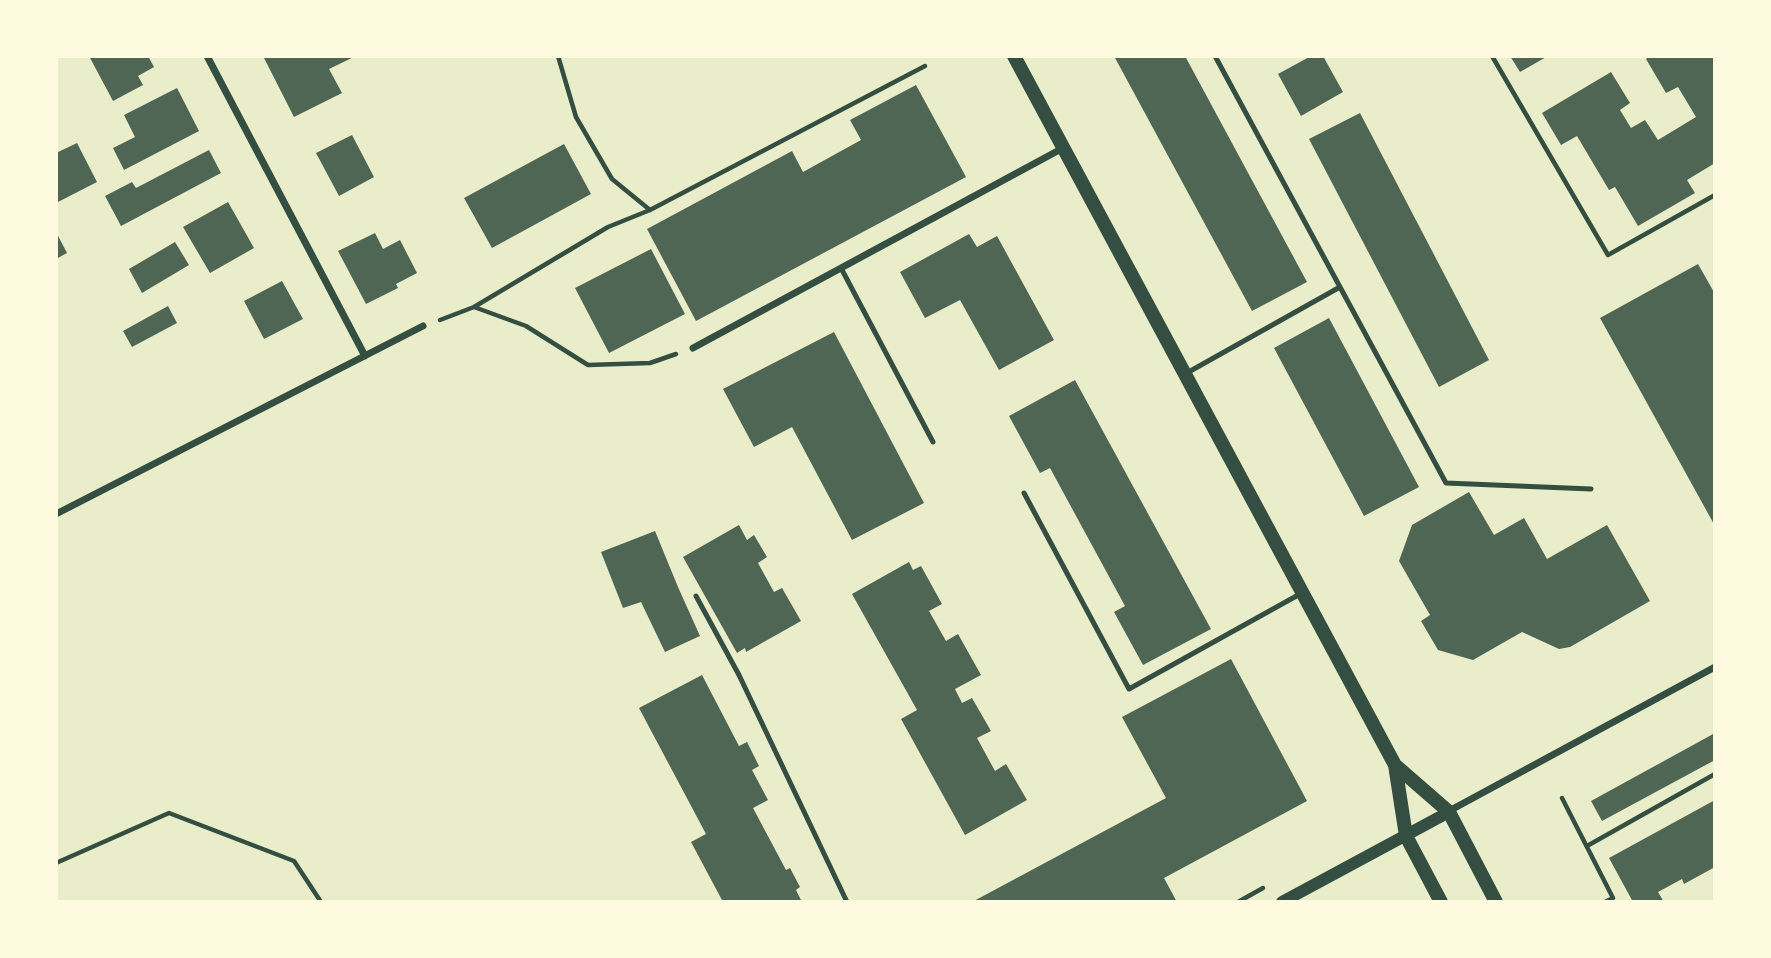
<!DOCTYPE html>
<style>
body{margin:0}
#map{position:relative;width:1771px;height:958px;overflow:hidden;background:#e9edc9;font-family:Spectral,serif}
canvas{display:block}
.frame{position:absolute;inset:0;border:58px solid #fefae0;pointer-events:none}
</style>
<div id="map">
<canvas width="1771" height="958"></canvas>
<div class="frame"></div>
</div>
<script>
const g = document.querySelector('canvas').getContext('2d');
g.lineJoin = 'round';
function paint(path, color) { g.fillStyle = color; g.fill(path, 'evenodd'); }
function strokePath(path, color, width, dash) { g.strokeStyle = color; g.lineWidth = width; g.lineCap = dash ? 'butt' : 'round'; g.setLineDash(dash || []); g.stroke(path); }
const building = new Path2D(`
 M89,56H148L154,67L138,76L143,85L113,101Z
 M263,56H356L329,69L342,93L294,117Z
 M1114,56H1185L1307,282L1252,311Z
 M1311,56H1323L1343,92L1301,116L1278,74Z
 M1510,56H1548L1520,72Z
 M1650,56H1715V163L1687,180L1695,193L1638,226L1615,187L1609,190L1577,136L1561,145L1542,113L1611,72L1630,103L1620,110L1631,128L1645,120L1658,140L1696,117L1678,87L1666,93L1646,59Z
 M916,85L966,177L696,321L647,229L792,151L803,172L861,140L850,120Z
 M177,88L199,131L124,170L113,148L135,137L124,115Z
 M1360,113L1489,360L1439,387L1309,139Z
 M352,135L374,177L339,196L316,153Z
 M77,143L97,182L56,203V153Z
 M564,144L591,194L492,248L464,198Z
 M209,150L221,173L121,226L105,196L132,182L136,188Z
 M228,202L254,248L210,273L183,227Z
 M56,232L67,253L56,259Z
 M375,233L383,249L400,240L417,273L396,284L398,288L366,304L338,251Z
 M969,234L977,247L997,236L1054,340L999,370L960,300L925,318L900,272Z
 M175,242L189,265L142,293L129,269Z
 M651,249L685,314L609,353L575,288Z
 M1698,264L1715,294V526L1600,318Z
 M282,281L303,319L264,339L244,301Z
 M168,306L177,323L132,347L123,331Z
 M1329,318L1419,487L1364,516L1274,348Z
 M834,332L924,503L852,540L792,427L754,447L723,389Z
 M1075,380L1211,629L1143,665L1114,612L1125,606L1050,468L1040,473L1009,416Z
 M1469,492L1494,535L1524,518L1547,559L1607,525L1650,601L1570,647L1559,649L1522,632L1473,660L1438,650L1421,621L1430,615L1399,561L1412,525Z
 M739,525L747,540L754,535L767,557L758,563L774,592L782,588L801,621L746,652L745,648L737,653L683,557Z
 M655,531L678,587L700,636L665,652L641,602L623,608L601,552Z
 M909,562L913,570L921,566L942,604L929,611L946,641L958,634L981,675L955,689L962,703L972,698L991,731L977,738L995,771L1006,764L1027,800L965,835L901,719L917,710L852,594Z
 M1231,659L1307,801L1164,878L1177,902H972L1166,798L1122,717Z
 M702,675L739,746L747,742L759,766L752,770L768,800L753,808L786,870L790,868L800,887L796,890L802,902H723L691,842L706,834L639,708Z
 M1715,733V760L1602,821L1591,801Z
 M1715,800V867L1684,884L1682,879L1658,892L1664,902H1633L1609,858Z`);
const path = new Path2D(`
 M558,56L576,117L612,179L650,210
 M1492,56L1608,255L1715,195
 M474,307L526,326L588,365L650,363L676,354
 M440,320L474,307L608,227L650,210L925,66
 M1562,798L1613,898L1605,902
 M1587,846L1715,774
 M56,863L169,813L294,861L321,902
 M1238,902L1263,888`);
const service = new Path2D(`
 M1215,56L1340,287
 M841,268L933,442
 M1185,374L1340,287L1446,483L1591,489
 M1024,493L1129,689L1300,594
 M696,596L739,675L847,902`);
const minor = new Path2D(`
 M207,56L365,356
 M693,348L1063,148
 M56,514L423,326
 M1449,811L1715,667`);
const tertiary = new Path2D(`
 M1282,902L1449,812`);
const secondary = new Path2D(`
 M1014,56L1395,765L1449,812L1496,902
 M1395,765L1406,836L1441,902`);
paint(building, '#4f6655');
strokePath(path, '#344e41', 4.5);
strokePath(service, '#344e41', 5);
strokePath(minor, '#344e41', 7);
strokePath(tertiary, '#344e41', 12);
strokePath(secondary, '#344e41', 14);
</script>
